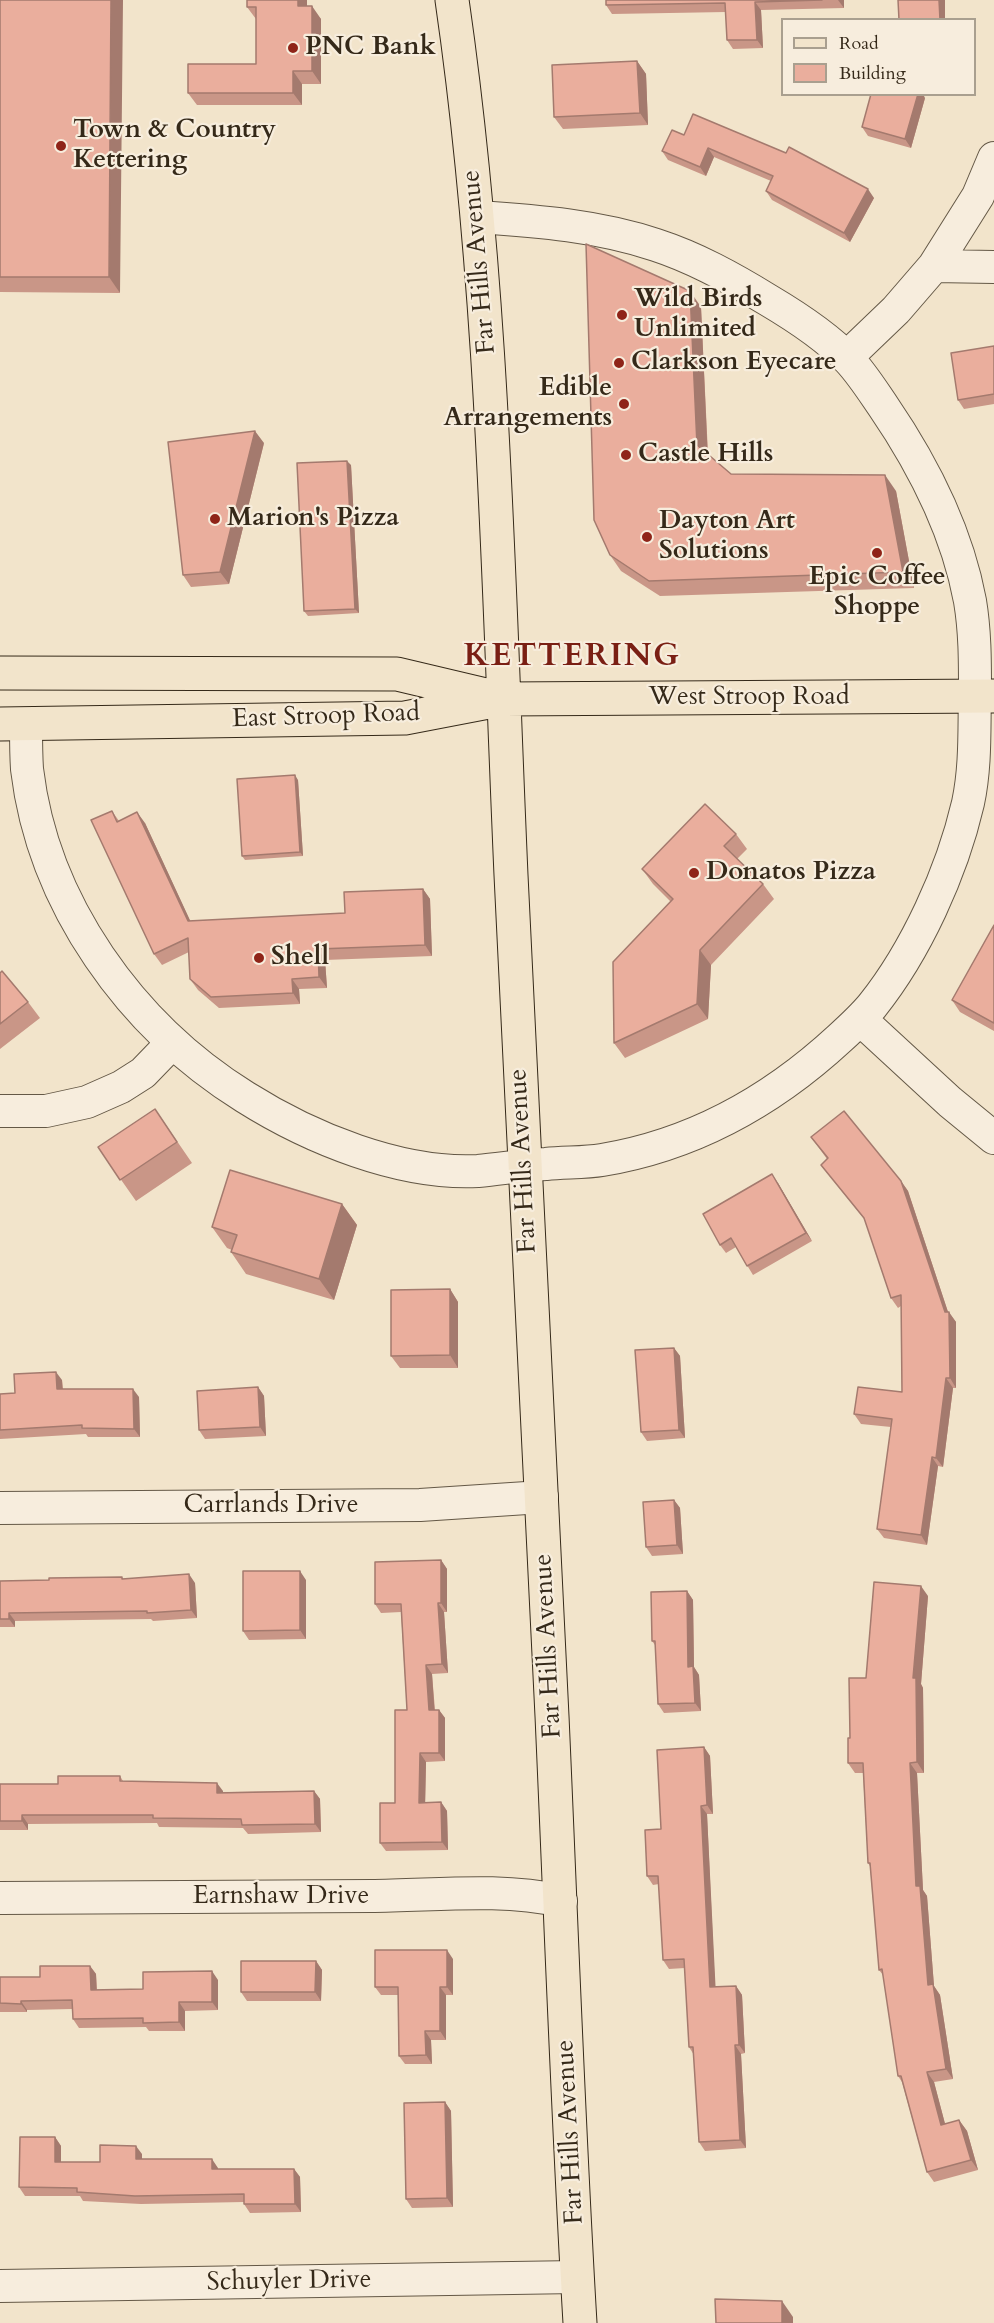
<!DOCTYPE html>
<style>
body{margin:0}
#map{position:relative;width:994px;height:2323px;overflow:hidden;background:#f2e4cb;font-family:Cardo,serif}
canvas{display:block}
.legend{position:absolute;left:781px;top:18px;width:195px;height:78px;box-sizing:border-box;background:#f7eddd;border:2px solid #a99f8f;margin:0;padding:8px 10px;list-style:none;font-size:18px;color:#352919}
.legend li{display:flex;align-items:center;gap:12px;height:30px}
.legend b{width:30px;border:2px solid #a99f8f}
</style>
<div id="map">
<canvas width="994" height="2323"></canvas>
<ul class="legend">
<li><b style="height:8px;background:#f2e4cb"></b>Road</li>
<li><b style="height:16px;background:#eaae9d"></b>Building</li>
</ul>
</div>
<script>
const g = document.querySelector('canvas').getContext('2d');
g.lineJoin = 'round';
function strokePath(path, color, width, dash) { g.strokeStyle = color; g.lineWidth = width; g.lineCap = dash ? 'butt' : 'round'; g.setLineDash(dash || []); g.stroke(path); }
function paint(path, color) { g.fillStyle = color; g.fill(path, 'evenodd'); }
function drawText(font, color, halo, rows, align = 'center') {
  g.font = font + ' Cardo,serif'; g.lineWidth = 4.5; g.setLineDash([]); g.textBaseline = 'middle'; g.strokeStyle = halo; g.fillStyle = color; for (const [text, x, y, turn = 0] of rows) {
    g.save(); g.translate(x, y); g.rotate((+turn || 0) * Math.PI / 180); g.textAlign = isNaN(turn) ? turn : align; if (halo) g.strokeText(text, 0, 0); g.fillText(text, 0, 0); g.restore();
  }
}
const minor = new Path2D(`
 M934,266L978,196L994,158
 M847,357L896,310L934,266L994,267
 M26,724C26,739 26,754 27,769C43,904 131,1026 245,1097C310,1138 400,1175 478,1171C501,1169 523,1165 546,1164C564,1162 584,1163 602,1160C693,1145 773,1100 840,1038C851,1028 862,1018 872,1006C916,951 952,872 968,803C976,766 974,728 975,691C975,660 975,631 970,601C957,531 922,463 883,406C872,390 862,374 849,360C828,338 795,316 768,300C732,278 696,258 656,245C600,226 538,221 478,217
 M860,1019L950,1102L994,1138
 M0,1111H46L87,1102L121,1087L143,1073L172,1043
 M0,1508L420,1505L542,1497
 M0,1898C123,1898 246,1897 370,1896C433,1896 498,1887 561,1901
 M0,2286L577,2277`);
const major = new Path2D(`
 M452,0C494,290 498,582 511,875C524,1155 539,1435 552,1716C561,1918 568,2121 580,2323
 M0,673L397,674L490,696
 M0,724L405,718L504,699L994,696`);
const wall = new Path2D(`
 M0,0L120,293L0,292Z
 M606,0H844V8L761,10L763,48L733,49L727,40L726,12L612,14L606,5Z
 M307,6L321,19V84H302V105H197L188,93L256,64V19L247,7Z
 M637,61L646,74L648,125L563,129L554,117Z
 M925,98L911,148L868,136L862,127Z
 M684,135L874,198L850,242L772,200L766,191L771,181L714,157L706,176L668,160L662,151Z
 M701,307L708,454L731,474L896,491L914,588L660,596L621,571L610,555Z
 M994,346V404L964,409L958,400Z
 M264,443L229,584L191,587L183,575Z
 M351,465L359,613L308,616L304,611Z
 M298,780L303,856L245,860L242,856Z
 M112,811L119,821L145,823L190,921L345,913L423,889L430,899L432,956L325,960L327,988L299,989L300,1004L219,1008L198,990L190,979L189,952L162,965L154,954Z
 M736,834L747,849L737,859L763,884L774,899L711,965L708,1019L625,1058L614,1043L671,902L653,884L642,869Z
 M994,925V1031L960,1012L952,1000Z
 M0,973L28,1002L40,1018L0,1049Z
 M155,1109L192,1163L136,1201L98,1147Z
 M811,1137L901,1181L908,1191L948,1312L956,1322V1388H953L943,1467L938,1466L927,1545L884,1538L877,1529L891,1427L861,1424L854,1414L902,1392L901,1306L898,1308L891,1298L865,1220L821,1165L827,1159Z
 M778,1183L812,1241L753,1275L736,1247L726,1253L720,1245Z
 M342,1204L357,1225L334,1300L246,1274L231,1252L232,1250L227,1248L212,1227Z
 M450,1289L458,1302V1368H400L391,1356Z
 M674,1348L680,1356L685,1438L647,1441L641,1432Z
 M62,1380L63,1389L139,1397L140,1437H88L86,1434L0,1439V1394L15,1393Z
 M258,1387L264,1396L266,1436L205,1439L199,1430Z
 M674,1500L680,1508L683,1554L652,1556L646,1547Z
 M441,1560L447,1569V1612H444L448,1673L432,1674L435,1710H439L445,1718V1761L426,1762L425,1803L441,1802L447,1811L448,1850L386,1851L380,1843L395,1803L407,1710L401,1612L381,1613L375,1604Z
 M124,1579L195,1583L197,1618L153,1621L151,1619L15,1621V1627H0V1581Z
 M306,1580V1639L249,1640L243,1631Z
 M687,1591L693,1600L694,1667L699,1675L701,1711L664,1713L658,1704L655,1645L652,1641Z
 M928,1596L921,1684L923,1688L924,1773H917L923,1890L927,1896L934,1986L940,1995L953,2079L934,2082L945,2124L959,2120L967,2131L978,2170L934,2182L927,2172L902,2082L898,2076L883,1975L879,1970L870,1866L868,1863L863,1773H855L848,1763L850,1738L866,1678Z
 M704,1747L710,1756L713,1814H707L715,1987L736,1986L742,1995L745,2053L741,2054L746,2148L705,2151L699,2142L694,2055L689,2047L685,1968L669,1969L663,1960L659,1884L653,1885L647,1876L661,1829Z
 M120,1776L123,1781L223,1791V1792L314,1791L320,1799L321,1832L248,1834L243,1828L159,1827L157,1823L28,1824V1830H0V1784H58Z
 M453,1959V1995H446V2040H431L432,2064H405L399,2056L398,1995H381L375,1987Z
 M316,1961L322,1970L321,2001H247L241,1992Z
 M90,1966L96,1974L97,1990L143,1989L218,1980V2010L185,2011V2031H149L146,2027L79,2028L73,2019L72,2009L27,2010V2012H0V1977H40Z
 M445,2102L451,2111L453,2207L412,2208L406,2199Z
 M55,2137L61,2146V2162H100L142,2154V2159L218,2168V2169H294L300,2177L301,2212L250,2213L244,2204V2202L141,2204L83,2201L80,2196H25L19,2187Z`);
const shadedWall = new Path2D(`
 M111,0H123L120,293L109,277Z
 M298,0H307V19L298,6Z
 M838,0H844V8Z
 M939,0H945V20H940Z
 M755,2L761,10L763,48L757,40Z
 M312,6L321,19V84L312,71Z
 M637,61L646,74L648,125L640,113Z
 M293,71L302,84V105L293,93Z
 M918,94H923L925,98L911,148L905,139Z
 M708,148L714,157L706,176L700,167Z
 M868,189L874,198L850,242L844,233Z
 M690,291L701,307L708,461L697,445Z
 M255,431L264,443L229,584L220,572Z
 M347,461L351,465L359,613L355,609Z
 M885,475L896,491L914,588L903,572Z
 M295,775L298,780L303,856L300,852Z
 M137,812L145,823L195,931L188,921Z
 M423,889L430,899L432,956L425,945Z
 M318,949L325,960L327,988L319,977Z
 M700,950L711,965L708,1019L697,1004Z
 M292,979L299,989L300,1004L293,993Z
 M772,1174L778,1183L812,1241L806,1233Z
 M901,1181L908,1191L949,1315V1312L956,1322V1388L950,1378L945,1312Z
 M342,1204L357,1225L334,1300L319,1279Z
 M450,1289L458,1302V1368L450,1355Z
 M674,1348L680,1356L685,1438L679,1430Z
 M56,1372L62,1380L63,1398L57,1389Z
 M946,1378L953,1388L943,1467L936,1458Z
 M258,1387L264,1396L266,1436L260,1427Z
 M133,1389L139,1397L140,1437L134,1429Z
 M932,1457L938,1466L927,1545L921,1535Z
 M674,1500L680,1508L683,1554L677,1545Z
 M441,1560L447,1569V1612L441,1603Z
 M300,1571L306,1580V1639L300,1630Z
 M189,1574L195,1583L197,1618L191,1610Z
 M921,1586L928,1596L921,1684L923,1688L924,1773L917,1762L913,1678Z
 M687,1591L693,1600L694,1667L699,1675L701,1711L695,1703L688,1667Z
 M438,1603L444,1612L448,1673L442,1664Z
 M9,1613L15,1621V1627L9,1619Z
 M426,1665L432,1674L435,1718L429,1710Z
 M439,1710L445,1718V1761L439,1753Z
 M704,1747L710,1756L713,1814L707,1805Z
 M420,1753L426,1762L425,1811L419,1803Z
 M910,1763L917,1773L923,1890L927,1896L934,1986L940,1995L953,2079L946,2069L928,1985L916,1886Z
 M217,1783L223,1791V1801L217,1793Z
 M314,1791L320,1799L321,1832L315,1824Z
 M441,1802L447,1811L448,1850L442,1842Z
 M701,1806L707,1814L716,1996L710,1987Z
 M22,1815L28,1824V1830L22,1821Z
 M447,1950L453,1959V1995L447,1987Z
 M316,1961L322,1970L321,2001L315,1992Z
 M90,1966L96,1974L97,1999L91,1990Z
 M212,1971L218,1980V2010L212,2002Z
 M736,1986L742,1995L745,2053L739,2045Z
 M440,1987L446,1995V2040L440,2031Z
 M21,2001L27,2010V2012L21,2004Z
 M179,2002L185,2011V2031L179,2022Z
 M425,2031L431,2040L432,2064L426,2055Z
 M735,2045L741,2054L746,2148L740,2140Z
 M927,2072L934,2082L948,2135L941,2125Z
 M445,2102L451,2111L453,2207L447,2198Z
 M959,2120L967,2131L978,2170L971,2160Z
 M55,2137L61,2146V2170L55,2162Z
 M136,2146L142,2154V2168L136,2159Z
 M212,2159L218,2168V2178L212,2169Z
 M294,2169L300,2177L301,2212L295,2204Z
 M782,2301L793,2317V2323H782Z`);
const building = new Path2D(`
 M0,0H111L109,277H0Z
 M247,0H298V6H312V71H293V93H188V64H256V7H247Z
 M606,0H822L755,2L757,40H727L725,3L606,5Z
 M898,0H939L940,20H899Z
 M637,61L640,113L554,117L552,65Z
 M871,94H918L905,139L862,127Z
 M693,114L786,153L789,147L868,189L844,233L766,191L773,176L708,148L700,167L662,151L672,130L684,135Z
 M586,244L690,291L697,445L731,474L885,475L903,572L649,581L610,555L594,520Z
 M994,346V394L958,400L951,353Z
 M255,431L220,572L183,575L168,442Z
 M347,461L355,609L304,611L297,463Z
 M295,775L300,852L242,856L237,779Z
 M705,804L736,834L724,846L763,884L700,950L697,1004L614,1043L613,962L673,899L642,869Z
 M112,811L117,822L137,812L188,921L345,913L344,892L423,889L425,945L318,949L319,977L292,979L293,993L211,997L190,979L188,938L154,954L91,820Z
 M994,925V1023L952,1000Z
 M2,971L28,1002L0,1024V973Z
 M155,1109L177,1142L120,1180L98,1147Z
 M844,1111L901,1181L945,1312H949L950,1378H946L936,1458L932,1457L921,1535L877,1529L892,1419L854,1414L858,1387L902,1392L901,1295L891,1298L864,1218L821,1165L828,1158L811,1137Z
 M230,1170L342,1204L319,1279L231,1252L237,1235L212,1227Z
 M772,1174L806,1233L747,1266L731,1238L720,1245L703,1214Z
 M450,1289V1355L391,1356V1290Z
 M674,1348L679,1430L641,1432L635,1350Z
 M56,1372L57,1389H133L134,1429L82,1428V1425L0,1430V1394L15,1393L14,1374Z
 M258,1387L260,1427L199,1430L197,1391Z
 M674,1500L677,1545L646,1547L643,1502Z
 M441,1560V1603H438L442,1664L426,1665L429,1710H439V1753H420L419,1803L441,1802L442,1842L380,1843V1803H395V1710H407L401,1604H375V1562Z
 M243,1571H300V1630L243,1631Z
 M189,1574L191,1610L147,1613V1611L9,1613V1619H0V1581L49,1580V1578L122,1577V1579Z
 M874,1582L921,1586L913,1678H916L917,1762L910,1763L916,1886H920L928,1985L933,1984L946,2069L927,2072L941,2125L959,2120L971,2160L927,2172L901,2076H898L882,1969L879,1970L870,1863H868L863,1763H848V1738H850L849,1678H866Z
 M687,1591L688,1667L693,1666L695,1703L658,1704L655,1641H652L651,1592Z
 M704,1747L707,1805L701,1806L710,1987L736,1986L739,2045H735L740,2140L699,2142L693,2047H689L684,1959L663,1960L658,1876H647L645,1830L661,1829L657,1750Z
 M58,1776H120V1781L217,1783V1793L314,1791L315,1824L242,1825L241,1819L153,1818V1815H22V1821H0V1784H58Z
 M375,1950H447V1987H440V2031H425L426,2055L399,2056L398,1987H375Z
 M241,1961H316L315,1992H241Z
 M40,1966H90L91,1990L143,1989V1972L212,1971V2002H179V2022L143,2023V2018L73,2019L72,2000L21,2001V2004L0,2003V1977H40Z
 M445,2102L447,2198L406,2199L404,2103Z
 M20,2137H55V2162H100V2145L136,2146V2159H212V2169H294L295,2204H244V2194L135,2196L77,2192V2188L19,2187Z
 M715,2299L782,2301V2323H716Z`);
const markers = [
 [293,48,6,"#8f2418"],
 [61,146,6,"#8f2418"],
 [622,315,6,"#8f2418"],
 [619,363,6,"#8f2418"],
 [624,404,6,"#8f2418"],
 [626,455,6,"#8f2418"],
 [215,519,6,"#8f2418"],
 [647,537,6,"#8f2418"],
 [877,553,6,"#8f2418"],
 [694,873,6,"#8f2418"],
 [259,958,6,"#8f2418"]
];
const poiNames = [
 ["PNC Bank",305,48],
 ["Town & Country",73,131],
 ["Kettering",73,161],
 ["Wild Birds",634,300],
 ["Unlimited",634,330],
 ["Clarkson Eyecare",631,363],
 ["Edible",612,389,"right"],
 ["Arrangements",612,419,"right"],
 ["Castle Hills",638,455],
 ["Marion's Pizza",227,519],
 ["Dayton Art",659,522],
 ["Solutions",659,552],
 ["Epic Coffee",877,578,"center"],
 ["Shoppe",877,608,"center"],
 ["Donatos Pizza",706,873],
 ["Shell",271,958]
];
const streetNames = [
 ["Far Hills Avenue",480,262,-95],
 ["West Stroop Road",749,698],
 ["East Stroop Road",326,717,-2],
 ["Far Hills Avenue",524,1161,-93],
 ["Carrlands Drive",271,1506],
 ["Far Hills Avenue",549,1646,-93],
 ["Earnshaw Drive",281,1897],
 ["Far Hills Avenue",571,2132,-93],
 ["Schuyler Drive",289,2282,-1]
];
const districtNames = [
 ["KETTERING",572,658]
];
strokePath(minor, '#645846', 34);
strokePath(major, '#352919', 35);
strokePath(minor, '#f7eddd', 32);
strokePath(major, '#f2e4cb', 33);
paint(wall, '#c99687');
paint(shadedWall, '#a47a6e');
paint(building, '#eaae9d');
strokePath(building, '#a47a6e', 1.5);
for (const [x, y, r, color] of markers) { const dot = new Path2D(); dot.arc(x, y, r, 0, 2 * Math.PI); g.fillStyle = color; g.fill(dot); strokePath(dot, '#f7eddd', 2); }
drawText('bold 26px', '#352919', '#f7eddd', poiNames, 'left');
drawText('26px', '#352919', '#f7eddd', streetNames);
g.letterSpacing = '1.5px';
drawText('bold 32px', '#7a1f14', '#f7eddd', districtNames);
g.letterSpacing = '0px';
</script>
